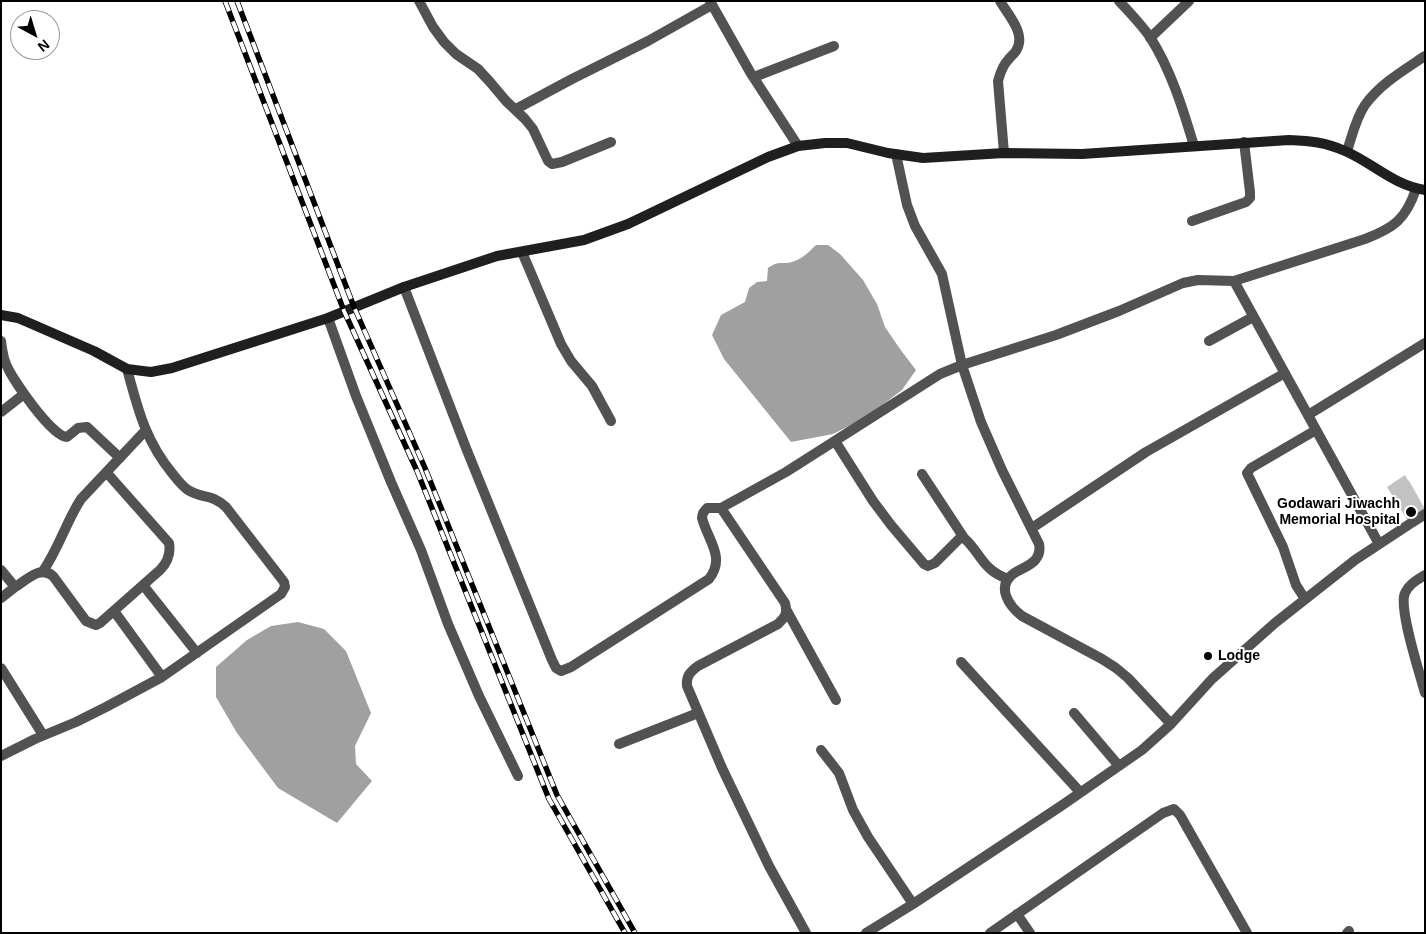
<!DOCTYPE html>
<style>
body{margin:0}
#map{position:relative;width:1426px;height:934px;overflow:hidden;background:#fff;font-family:Helvetica,sans-serif}
canvas{display:block}
.frame{position:absolute;inset:0;border:2px solid #000;pointer-events:none}
.north{position:absolute;left:10px;top:10px;width:50px;height:50px;box-sizing:border-box;background:#fff;border:1px solid #999;border-radius:50%;rotate:141deg;font-size:14px;font-weight:700;line-height:20px;text-align:center;color:#000}
.north::after{content:'';display:block;margin:auto;width:18px;height:22px;background:#000;clip-path:polygon(50% 0,100% 100%,50% 72%,0 100%)}
</style>
<div id="map">
<canvas width="1426" height="934"></canvas>
<div class="frame"></div>
<div class="north">N</div>
</div>
<script>
const g = document.querySelector('canvas').getContext('2d');
g.lineJoin = 'round';
function paint(path, color) { g.fillStyle = color; g.fill(path, 'evenodd'); }
function strokePath(path, color, width, dash) { g.strokeStyle = color; g.lineWidth = width; g.lineCap = dash ? 'butt' : 'round'; g.setLineDash(dash || []); g.stroke(path); }
function drawText(font, color, halo, rows, align = 'center') {
  g.font = font + ' Helvetica,sans-serif'; g.lineWidth = 4; g.setLineDash([]); g.textBaseline = 'middle'; g.strokeStyle = halo; g.fillStyle = color; for (const [text, x, y, turn = 0] of rows) {
    g.save(); g.translate(x, y); g.rotate((+turn || 0) * Math.PI / 180); g.textAlign = isNaN(turn) ? turn : align; if (halo) g.strokeText(text, 0, 0); g.fillText(text, 0, 0); g.restore();
  }
}
const water = new Path2D(`
 M816,245H828L840,254L863,280L877,304L885,327L900,349L916,370L902,390L865,418L833,434L791,442L724,359L712,335L721,315L745,302L749,288L757,282L767,281L768,268C780,260 781,265 792,262C802,259 809,252 816,245Z
 M298,622L324,629L346,651L371,713L355,746L356,764L372,781L337,823L278,788L237,733L216,697V667L247,640L271,626Z`);
const shadow = new Path2D(`
 M1405,477L1410,482L1425,509V521L1415,527L1410,522Z`);
const building = new Path2D(`
 M1405,475L1425,511L1409,523L1387,487Z`);
const street = new Path2D(`
 M419,1L433,27L444,42L456,54L478,69L490,82L506,101L525,119L533,129L548,161L552,164L562,162L611,142
 M710,1L750,72L798,146
 M1000,1C1008,15 1027,34 1016,51C1014,54 1010,57 1008,60C1002,66 1000,74 998,81L1004,153
 M1119,1C1130,13 1141,24 1150,37C1171,70 1183,109 1194,146
 M1150,38L1189,1
 M754,77L834,46
 M516,109L572,79L648,41L712,5
 M1347,151C1352,136 1356,118 1365,105C1380,84 1404,70 1425,56
 M896,154L907,205L915,226L942,274L962,365L981,422L1002,470L1039,544C1040,549 1040,554 1036,559C1031,566 1020,569 1013,574C996,587 1009,606 1022,616L1102,659L1116,668L1128,678L1171,724
 M1192,221L1246,202L1250,198V192L1244,142
 M522,252L561,344L571,361L592,386L611,421
 M1234,281L1379,544
 M404,287L466,448L552,660L556,668L561,671L571,667L709,579C726,557 708,541 702,518L703,513L707,508H721L786,472L940,374L962,365L1056,335L1119,311L1183,283L1198,280L1234,281L1365,239C1394,228 1406,219 1416,189
 M328,318L356,396L391,482L421,550L448,624L479,696L518,776
 M1,341C2,349 3,357 6,364C12,379 52,437 67,437L78,428L87,427L120,458
 M1209,341L1253,317
 M1,412L24,394
 M1308,415L1425,343
 M835,441L873,501L891,525L924,564L928,566L935,563L961,537L964,538C981,553 982,570 1008,579
 M922,474L964,538
 M721,508L785,603C788,614 785,617 778,624L698,666C690,672 686,676 687,686L722,768L769,866L806,933
 M1032,528L1146,452L1285,373
 M1,570L15,587C27,580 40,565 53,576L86,621L96,625L100,623L160,570C168,562 171,554 169,543L107,473
 M43,571C59,548 66,522 81,499L145,431
 M1425,575C1417,580 1409,584 1405,593C1398,608 1420,674 1425,693
 M143,585L197,653
 M1,598L15,587
 M1305,599L1296,585L1283,547L1247,473L1251,468L1316,430
 M114,611L162,677
 M787,611L836,700
 M961,662L1080,792
 M1,668L43,735
 M1074,713L1119,766
 M619,744L698,713
 M821,750L839,773L853,810L868,837L913,904
 M1,756L35,739L76,722L106,707L162,677L281,594L285,587L284,582L226,507C211,493 202,499 188,490C182,486 177,479 172,473C145,440 138,409 127,369
 M1017,914L1030,933
 M866,933L913,904L1061,806L1142,750L1171,724L1212,679L1275,623L1355,560L1425,514
 M990,933L1163,813L1174,809L1180,815L1247,933
 M1347,933L1349,931`);
const secondary = new Path2D(`
 M1,315L18,318L94,351L127,369L151,372L172,368L328,318L404,287L497,256L584,240L628,224L768,157L798,146L825,143H847L888,153L923,158L1004,153L1082,154L1289,140C1310,141 1325,142 1345,151C1373,163 1393,185 1425,190`);
const rail = new Path2D(`
 M225,1L344,311L417,471L549,799L625,933
 M237,1L354,307L425,468L557,795L635,933`);
const markers = [
 [1411,512,6,"#000"],
 [1208,656,5,"#000"]
];
const poiNames = [
 ["Godawari Jiwachh",1400,504],
 ["Memorial Hospital",1400,520],
 ["Lodge",1218,656,"left"]
];
paint(water, '#a0a0a0');
paint(shadow, '#0003');
paint(building, '#c2c2c2');
strokePath(street, '#525252', 10);
strokePath(secondary, '#1f1f1f', 10);
strokePath(rail, '#000', 5.5);
strokePath(rail, '#fff', 4, [11]);
for (const [x, y, r, color] of markers) { const dot = new Path2D(); dot.arc(x, y, r, 0, 2 * Math.PI); g.fillStyle = color; g.fill(dot); strokePath(dot, '#fff', 2); }
drawText('bold 14px', '#000', '#fff', poiNames, 'right');
</script>
